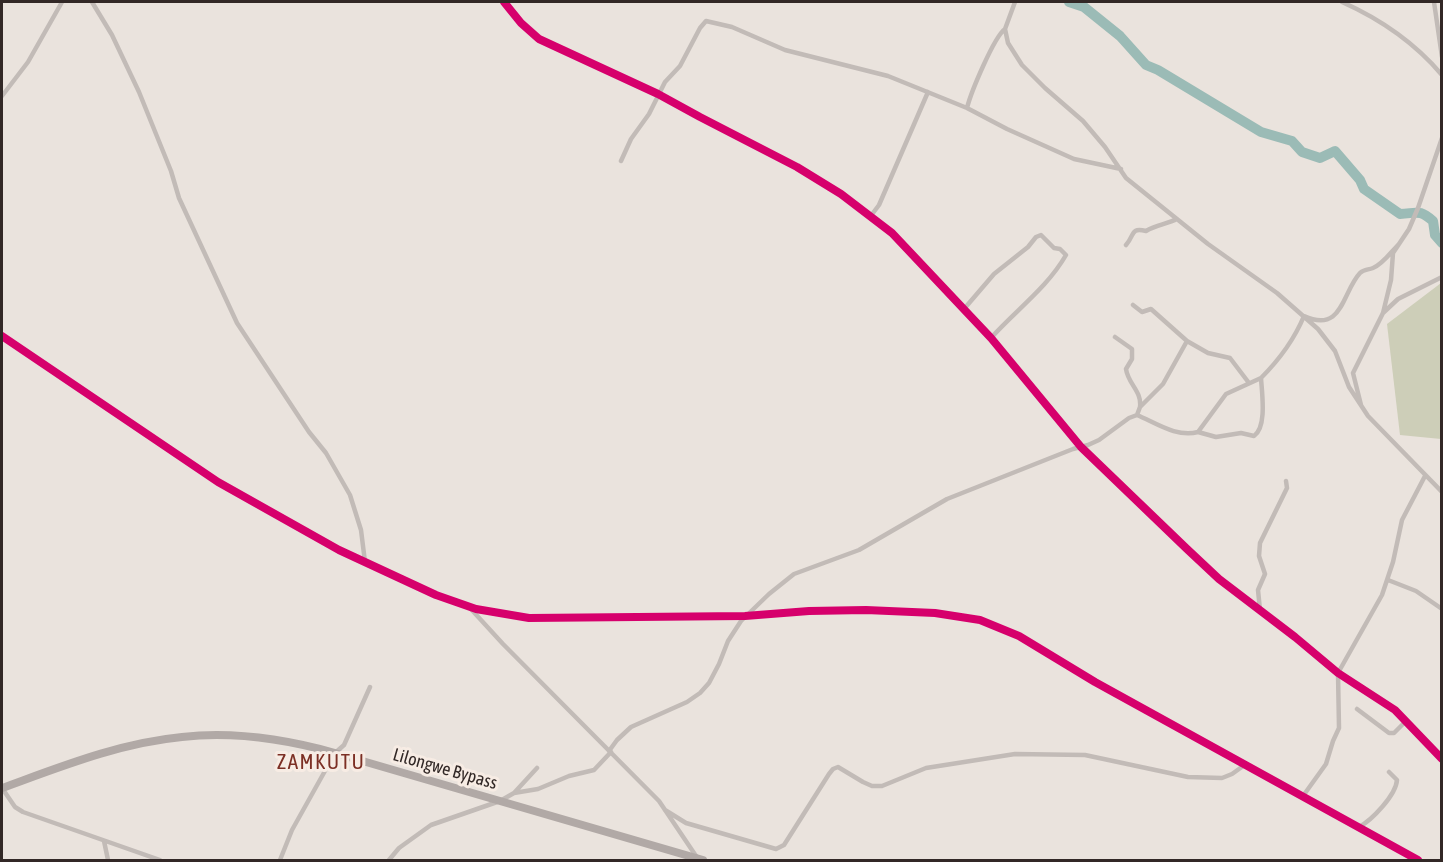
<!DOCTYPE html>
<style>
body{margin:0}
#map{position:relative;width:1443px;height:862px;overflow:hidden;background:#eae3dd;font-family:"Asap Condensed",sans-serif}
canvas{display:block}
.frame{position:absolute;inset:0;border:3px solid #322826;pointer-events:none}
</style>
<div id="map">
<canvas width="1443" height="862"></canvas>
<div class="frame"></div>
</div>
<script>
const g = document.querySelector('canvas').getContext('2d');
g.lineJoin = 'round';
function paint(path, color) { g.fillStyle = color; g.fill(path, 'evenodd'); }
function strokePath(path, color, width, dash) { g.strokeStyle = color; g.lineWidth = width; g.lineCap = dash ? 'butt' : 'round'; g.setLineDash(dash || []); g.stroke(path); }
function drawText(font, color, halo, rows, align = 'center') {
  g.font = font + ' "Asap Condensed",sans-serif'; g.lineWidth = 6; g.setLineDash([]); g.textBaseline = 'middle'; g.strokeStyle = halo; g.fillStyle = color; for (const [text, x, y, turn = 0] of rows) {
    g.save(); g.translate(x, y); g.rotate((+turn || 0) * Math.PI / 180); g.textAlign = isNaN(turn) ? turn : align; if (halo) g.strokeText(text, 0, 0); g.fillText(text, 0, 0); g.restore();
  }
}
const green = new Path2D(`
 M1441,283V439L1400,435L1387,324Z`);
const river = new Path2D(`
 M1069,2L1084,7L1120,36L1146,65L1158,70L1261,132L1292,141L1302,152L1320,158L1335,151L1360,180L1364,189L1400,214C1418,213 1419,209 1433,221L1435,235L1442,243`);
const minor = new Path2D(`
 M92,2L112,35L139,92L171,171L179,198L237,323L309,432L326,453L350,495L361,530L365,562
 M504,2L521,23L539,39L658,94L700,117L797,167L841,194L892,233L991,338L1081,447L1187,549L1219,579L1295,637L1338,673L1395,710L1442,759
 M1015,2L1005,29L1008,43L1022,65L1045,88L1083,121L1105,147L1126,178L1208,244L1277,293L1318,329L1335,351L1349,387L1368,416L1442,492
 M1342,2C1380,19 1415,43 1442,75
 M1434,2L1442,57
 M2,96L28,62L62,2
 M967,108C971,92 994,37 1005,29
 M621,161L631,139L649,114L665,82L680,66L700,28L706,21L732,27L785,50L888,76L967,108L1007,129L1074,159L1121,169
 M870,217L879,205L928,92
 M1126,245C1135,235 1130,227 1146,231C1156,225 1167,224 1177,219
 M1133,305L1142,312L1151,309L1187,341
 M964,309L994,274L1028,247L1036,237L1041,235L1054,248L1060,249L1066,255C1047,288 1016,310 991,338
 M1383,313L1398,299L1442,277
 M2,336L218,482L339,550L436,595L476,609L529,618L745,616L809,611L866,610L935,613L980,620L1019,636L1095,682L1418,860
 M1115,337L1132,349V359L1126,369C1128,384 1142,391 1140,407
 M1361,405L1353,373L1383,313L1391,280L1393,253L1409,229L1418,208L1442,138
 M1137,415L1140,407L1163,384L1187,341L1208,353L1230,358L1249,383
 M1198,432L1216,437L1241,433L1254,436C1267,427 1262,394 1261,378
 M1388,580L1416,591L1442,609
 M470,608L503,644L659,801L696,856
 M1260,610L1258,590L1265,574L1259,556L1260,543L1287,488L1286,481
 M1357,709L1389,733H1394L1406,721
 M609,751L617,740L631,727L687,702L700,693L709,683L719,664L728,641L741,621L769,594L794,574L859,550L947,499L1073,449L1088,445L1099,440L1129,418L1137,415C1156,423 1177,438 1198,432L1226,394L1261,378C1279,360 1294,340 1304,316C1343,334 1342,292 1360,273C1364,269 1368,270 1373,268C1383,264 1391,252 1398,245
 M2,788L15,807L23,812L160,860
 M514,793L537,768
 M1303,796L1326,764L1333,741L1339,728L1338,673L1382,595L1393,562L1402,520L1425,476
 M665,810L686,823L776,849L784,845L829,774L833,769L838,767L863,782L872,786H882L926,768L1015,754L1085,755L1188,777L1222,778L1232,774L1246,764
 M1359,827C1372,820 1396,795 1397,780L1389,772
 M104,841L108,860
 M280,860L292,830L335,753L344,745L370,687
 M389,860L399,848L431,825L500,801L514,793L538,789L569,776L594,770L611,752`);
const primary = new Path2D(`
 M2,788C60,767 119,743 182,737C234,731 285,739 335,753L703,860`);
const cycleway = new Path2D(`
 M504,2L521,23L539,39L658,94L700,117L797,167L841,194L892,233L991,338L1081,447L1187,549L1219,579L1295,637L1338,673L1395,710L1442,759
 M2,336L218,482L339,550L436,595L476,609L529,618L745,616L809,611L866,610L935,613L980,620L1019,636L1095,682L1418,860`);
const streetNames = [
 ["Lilongwe Bypass",445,769,16]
];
const quarterNames = [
 ["ZAMKUTU",321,762]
];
paint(green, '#cdceb8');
strokePath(river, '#9bbbb6', 10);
strokePath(minor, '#c2bbb7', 4.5);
strokePath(primary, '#b1a9a6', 8);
strokePath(cycleway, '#d6006c', 8);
drawText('18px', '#322826', '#f7ece4', streetNames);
g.letterSpacing = '1.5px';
drawText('21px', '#7c2f24', '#f7ece4', quarterNames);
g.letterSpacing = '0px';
</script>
